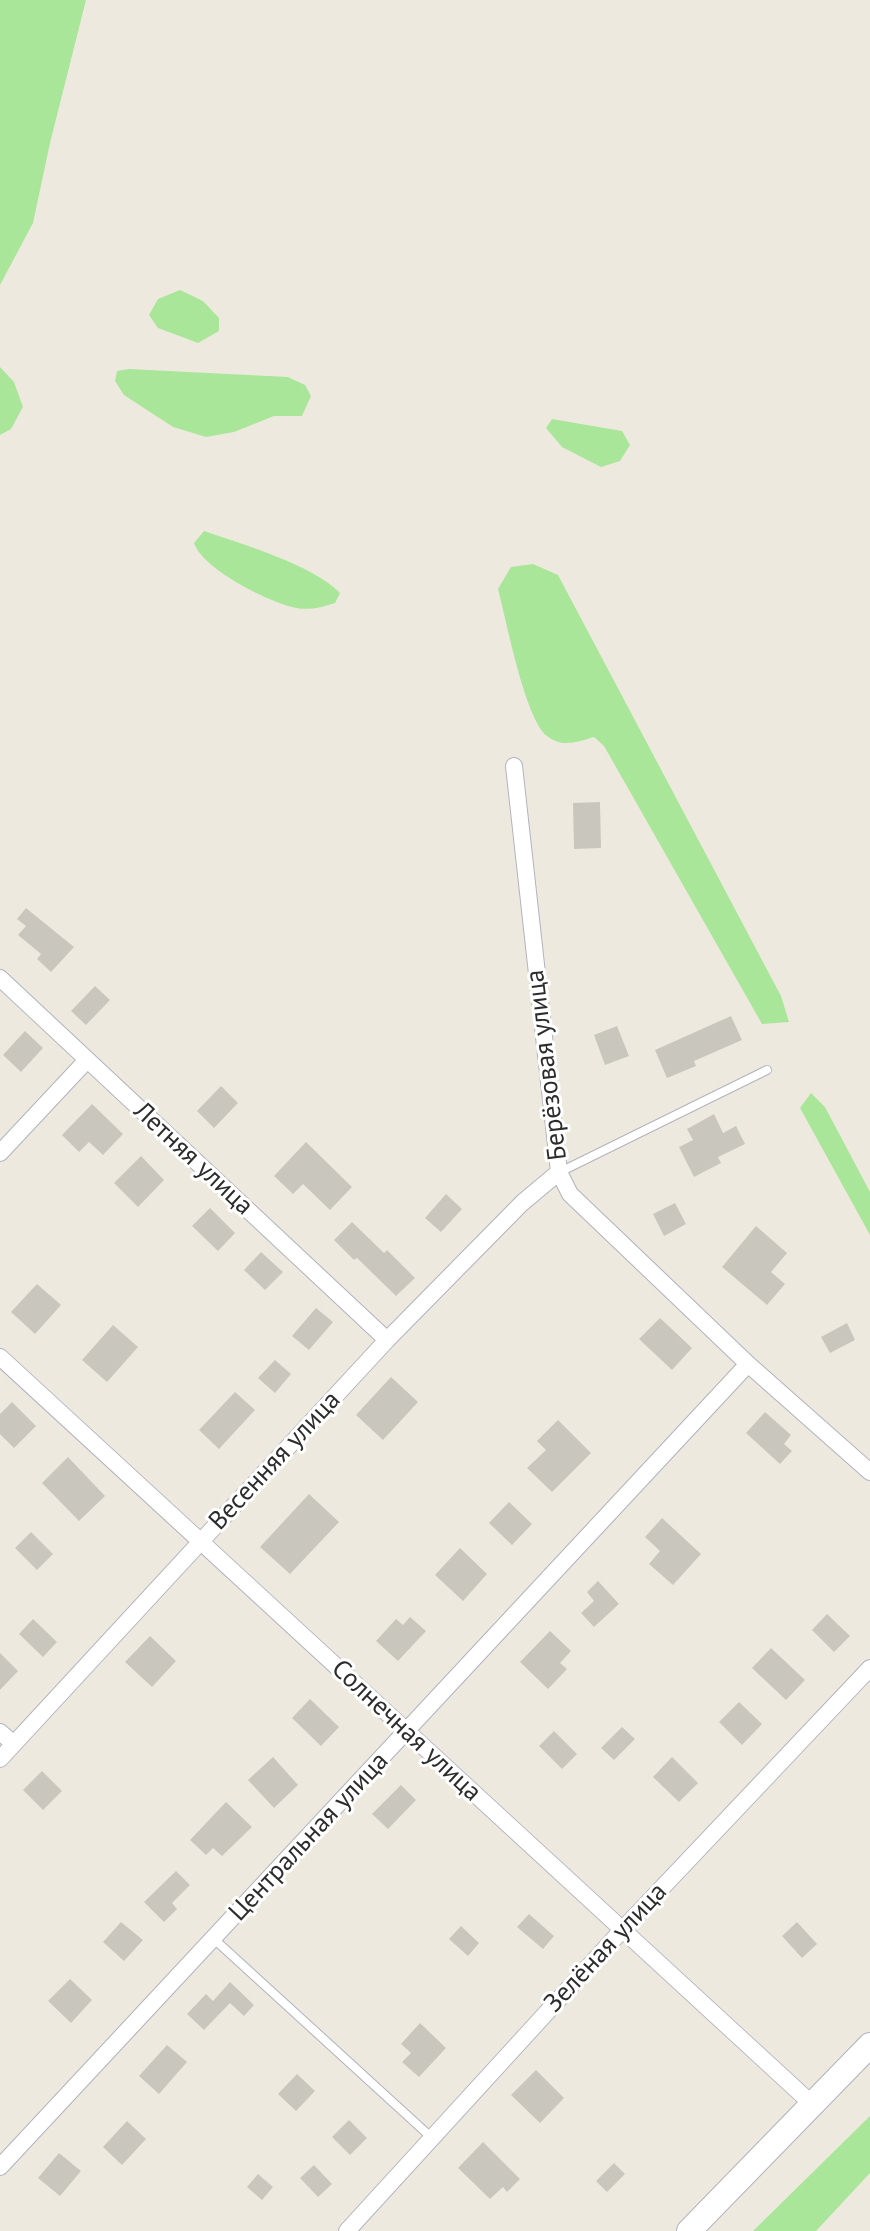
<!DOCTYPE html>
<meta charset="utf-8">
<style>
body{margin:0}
canvas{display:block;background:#eee9de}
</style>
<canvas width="870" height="2231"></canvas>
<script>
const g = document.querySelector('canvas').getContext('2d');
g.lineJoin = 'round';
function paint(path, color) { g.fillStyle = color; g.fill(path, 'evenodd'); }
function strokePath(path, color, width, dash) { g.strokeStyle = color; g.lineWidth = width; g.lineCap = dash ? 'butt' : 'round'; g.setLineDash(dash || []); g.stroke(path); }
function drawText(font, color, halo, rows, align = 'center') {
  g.font = font + ' "PT Sans",sans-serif'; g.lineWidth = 6; g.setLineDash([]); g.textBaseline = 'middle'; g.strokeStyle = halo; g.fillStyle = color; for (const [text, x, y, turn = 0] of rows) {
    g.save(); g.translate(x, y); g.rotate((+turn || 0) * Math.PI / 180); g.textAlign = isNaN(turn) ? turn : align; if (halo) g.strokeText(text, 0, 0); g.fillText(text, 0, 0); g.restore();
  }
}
const green = new Path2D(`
 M0,0H86L50,143L33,223L0,285Z
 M180,290L203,301L219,318V331L198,343L158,328L149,315L158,299Z
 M0,367L14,382L23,407L11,429L0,435Z
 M129,369L288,377L305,385L311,396L302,416H274L234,432L206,437L173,427L124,395L115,381L117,371Z
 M552,419L622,431L630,445L620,461L601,467L562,447L546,428Z
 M204,531C242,544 313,565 340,593L335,603C320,608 307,611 292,607C265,600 203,569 194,543Z
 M533,564L558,575L781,996L789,1022L762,1024L604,746L594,737C577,742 562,748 547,736C525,719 506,619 498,589L511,567Z
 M811,1093L825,1107L870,1192V1235L800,1108Z
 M870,2116V2173L816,2231H753Z`);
const building = new Path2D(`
 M600,802L601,848L574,849L573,803Z
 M26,908L74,947L51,972L37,959L41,954L18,935L26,926L17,919Z
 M95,986L110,1000L86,1025L71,1011Z
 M731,1016L742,1040L694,1061L696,1066L667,1078L655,1050Z
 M617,1026L629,1056L605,1065L594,1035Z
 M25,1031L43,1048L21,1072L3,1055Z
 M221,1086L238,1103L214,1128L197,1111Z
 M92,1104L123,1134L103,1155L89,1142L79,1152L62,1135Z
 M714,1114L723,1133L736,1126L745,1144L718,1157L721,1163L694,1177L679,1147L693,1140L687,1129Z
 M306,1142L352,1187L330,1210L303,1184L293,1194L274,1176Z
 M141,1156L164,1180L138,1207L114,1183Z
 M446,1194L462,1209L441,1232L425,1218Z
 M675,1203L686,1224L664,1236L653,1214Z
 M210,1208L235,1233L218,1251L192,1226Z
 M352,1222L384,1253L387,1250L415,1278L396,1296L357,1258L354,1260L334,1240Z
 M756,1226L787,1253L771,1272L785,1284L767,1305L722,1267Z
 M261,1252L283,1272L265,1290L244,1270Z
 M37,1284L61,1305L35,1334L11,1312Z
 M316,1308L333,1322L309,1350L292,1336Z
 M660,1318L692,1348L672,1370L639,1339Z
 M847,1323L855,1340L830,1353L821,1337Z
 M113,1325L138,1347L107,1382L82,1360Z
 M275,1360L291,1374L275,1393L258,1378Z
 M391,1377L418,1402L383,1440L356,1415Z
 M235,1392L255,1410L219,1449L199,1430Z
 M12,1402L36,1426L14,1448L0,1434V1414Z
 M765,1412L791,1435L784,1444L792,1451L780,1464L746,1433Z
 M558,1420L591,1453L552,1492L527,1468L546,1450L537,1441Z
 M68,1457L105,1496L79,1521L42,1483Z
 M309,1494L339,1522L290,1574L260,1547Z
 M509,1502L532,1524L512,1545L489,1523Z
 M662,1518L701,1554L673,1585L649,1564L660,1551L645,1537Z
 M31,1532L53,1554L37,1570L15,1548Z
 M460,1548L487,1574L463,1601L435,1575Z
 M598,1581L619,1604L594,1627L581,1613L594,1601L587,1592Z
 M827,1614L850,1636L834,1652L812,1630Z
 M410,1617L426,1631L398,1661L376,1641L396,1619L403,1625Z
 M33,1619L57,1642L43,1657L19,1634Z
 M550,1631L571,1651L560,1663L567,1669L548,1689L520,1662Z
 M150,1636L176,1661L152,1687L125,1662Z
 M771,1648L805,1680L786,1700L752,1668Z
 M0,1653L18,1671L0,1690Z
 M310,1699L339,1727L321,1746L292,1718Z
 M739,1702L762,1724L742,1745L719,1722Z
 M622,1727L635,1739L614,1760L601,1748Z
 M554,1731L577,1754L562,1769L539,1746Z
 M273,1757L298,1785L274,1808L248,1780Z
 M672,1757L698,1783L679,1802L653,1777Z
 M42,1771L62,1791L43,1810L23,1790Z
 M401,1785L416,1800L388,1829L372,1814Z
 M226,1802L252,1827L222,1856L213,1848L206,1855L190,1840Z
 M176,1871L190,1885L172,1903L177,1909L164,1922L144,1902Z
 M529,1914L554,1936L543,1949L517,1927Z
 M121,1922L143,1940L124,1961L103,1942Z
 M797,1922L817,1944L802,1958L782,1936Z
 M461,1926L479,1943L468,1956L449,1939Z
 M70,1979L92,2000L71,2023L48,2001Z
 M230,1982L254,2005L244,2016L230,2003L204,2030L187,2014L206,1994L213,2001Z
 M420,2023L446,2048L419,2077L402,2062L411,2053L401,2044Z
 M167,2045L187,2062L159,2094L139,2076Z
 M536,2070L564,2098L540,2123L511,2095Z
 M297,2074L315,2091L296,2111L278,2094Z
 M349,2120L367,2138L350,2155L332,2137Z
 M127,2121L146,2139L122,2165L103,2147Z
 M483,2142L520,2179L507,2192L503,2187L490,2199L458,2168Z
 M59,2153L81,2171L60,2196L38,2178Z
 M614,2163L625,2174L607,2192L596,2181Z
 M314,2165L332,2184L318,2197L300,2178Z
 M258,2174L273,2187L262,2200L247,2187Z`);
const lane = new Path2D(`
 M560,1172L767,1070
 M214,1939L432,2138`);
const street = new Path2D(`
 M514,766L559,1172L570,1194L748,1364L870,1472
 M0,978L387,1340
 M0,1153L87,1060
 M0,1357L812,2104
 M0,1732L14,1744
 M0,1759L387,1340L522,1203L559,1172
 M0,2167L748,1364
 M347,2231L623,1929L870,1668`);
const secondary = new Path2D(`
 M689,2231L870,2045`);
const streetNames = [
 ["Берёзовая улица",547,1065,-97],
 ["Летняя улица",193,1159,43],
 ["Весенняя улица",275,1461,-47],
 ["Солнечная улица",406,1731,43],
 ["Центральная улица",309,1837,-47],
 ["Зелёная улица",606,1948,-47]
];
paint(green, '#aae699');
paint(building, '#c9c7bd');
strokePath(lane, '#b2b2c0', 10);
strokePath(street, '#b2b2c0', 18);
strokePath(secondary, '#b2b2c0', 26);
strokePath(lane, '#fff', 8);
strokePath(street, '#fff', 16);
strokePath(secondary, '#fff', 24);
drawText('26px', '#2c2c2c', '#fff', streetNames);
</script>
